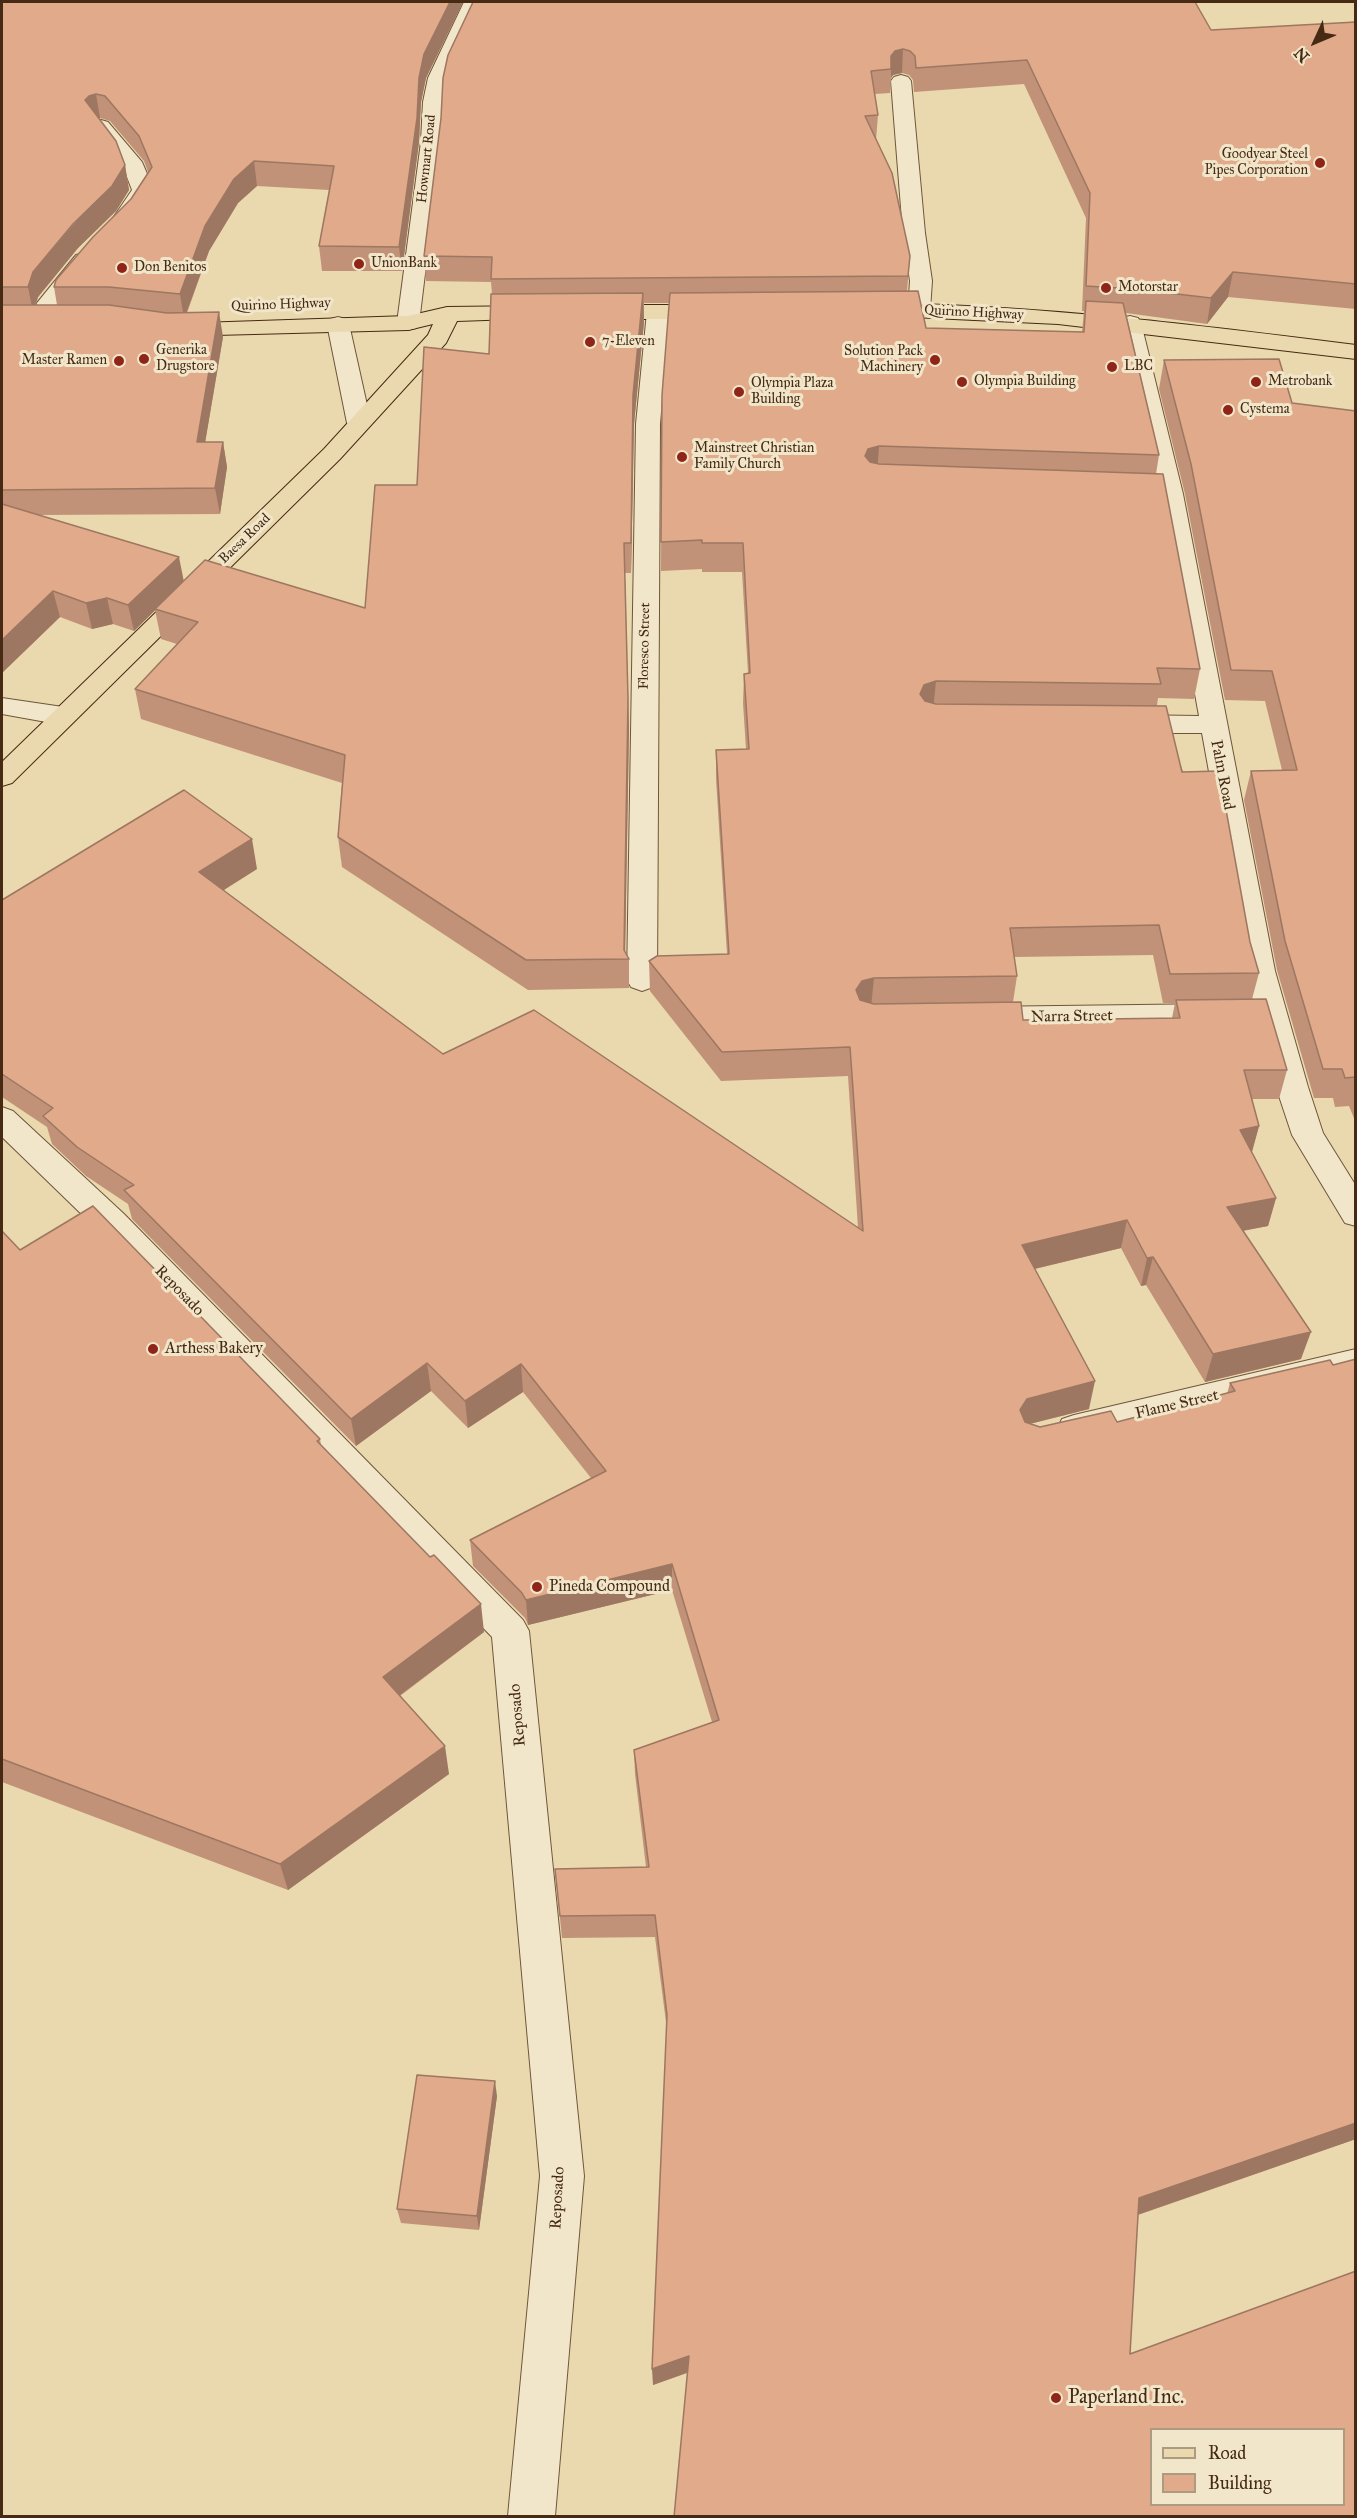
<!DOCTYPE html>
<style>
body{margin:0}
#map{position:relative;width:1357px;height:2518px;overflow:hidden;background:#ead8ae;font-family:"IM FELL Great Primer",serif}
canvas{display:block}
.frame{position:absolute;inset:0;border:3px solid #462a14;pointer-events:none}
.legend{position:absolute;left:1150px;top:2428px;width:195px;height:78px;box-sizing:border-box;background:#f1e6ca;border:2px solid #ad9b81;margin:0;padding:8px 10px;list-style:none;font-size:18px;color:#462a14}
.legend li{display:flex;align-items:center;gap:12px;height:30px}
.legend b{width:30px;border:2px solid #ad9b81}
.north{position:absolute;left:1285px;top:12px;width:60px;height:60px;-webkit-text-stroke:4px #f1e6ca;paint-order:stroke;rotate:226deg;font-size:16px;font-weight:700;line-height:24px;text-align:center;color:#462a14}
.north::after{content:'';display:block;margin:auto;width:21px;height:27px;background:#462a14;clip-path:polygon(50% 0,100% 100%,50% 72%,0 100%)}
</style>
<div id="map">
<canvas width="1357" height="2518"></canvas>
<div class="frame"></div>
<ul class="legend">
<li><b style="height:8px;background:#ead8ae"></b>Road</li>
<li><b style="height:16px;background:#e0aa8b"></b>Building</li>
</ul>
<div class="north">N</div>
</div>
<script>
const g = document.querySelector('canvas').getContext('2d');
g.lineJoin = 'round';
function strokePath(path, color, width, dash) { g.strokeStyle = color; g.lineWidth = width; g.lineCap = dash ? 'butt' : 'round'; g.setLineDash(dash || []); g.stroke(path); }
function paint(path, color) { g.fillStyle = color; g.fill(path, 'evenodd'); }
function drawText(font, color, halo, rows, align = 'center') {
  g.font = font + ' "IM FELL Great Primer",serif'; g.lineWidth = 6; g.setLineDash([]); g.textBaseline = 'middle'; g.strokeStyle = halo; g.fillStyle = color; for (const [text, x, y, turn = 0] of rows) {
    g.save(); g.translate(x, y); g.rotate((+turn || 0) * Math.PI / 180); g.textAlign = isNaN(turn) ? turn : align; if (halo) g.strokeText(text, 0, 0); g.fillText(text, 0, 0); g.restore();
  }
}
const minor = new Path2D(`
 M464,2H482L448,78L443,102L441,142L419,323L416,328L408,330L400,328L397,323L421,142L423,102L428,78Z
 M901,75L908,77L911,81L925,233L932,281L930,310L927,315L919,317L911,315L908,310L910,281L903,233L891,81L894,77Z
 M101,120L108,122L142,162L154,190L130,226L122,227L114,226L111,221L132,190L122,164L91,126L94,122Z
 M84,253L92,255L95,260L59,304L52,326L44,328L36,326L33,321L37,303L76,255Z
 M658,305L666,307L669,312L660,424L657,980L653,987L642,991L631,987L627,980L636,424L647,312L650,307Z
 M1130,316L1138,318L1141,323L1183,494L1275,971L1308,1087L1323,1133L1356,1186V1226L1345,1223L1292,1135L1276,1087L1245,971L1202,733H1128L1118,730L1114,724L1118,718L1128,715L1199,716L1159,494L1119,323L1122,318Z
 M338,317L346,319L349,324L371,423L367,428L359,430L351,428L347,423L327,324L330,319Z
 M2,698L63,707L73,710L76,716L73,722L63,725L2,714Z
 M1217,1004L1228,1007L1232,1015L1228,1023L1217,1026L978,1029L967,1026L963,1018L967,1010L978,1007Z
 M2,1107L13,1111L124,1214L523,1620L529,1631L584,2176L555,2516H508L540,2176L492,1637L100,1232L2,1137Z
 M1356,1349V1377L1074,1443L1062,1439L1057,1429L1062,1419L1074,1415Z`);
const major = new Path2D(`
 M878,303C1038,305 1197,325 1356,345V359L1058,324L870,315L867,310L870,305Z
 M599,305H715L723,307L726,312L723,317L715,319H599L591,317L588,312L591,307Z
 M535,306L543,308L546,313L543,318L457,321L446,343L340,459L12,783L2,786V762L324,449L428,335L433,324L408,330L177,336L169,334L166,329L169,324L408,316L447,307Z`);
const wall = new Path2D(`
 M2,2H463L426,78L421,102L419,142L402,271H322L319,246L329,190L257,186L238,203L209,251L187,313L223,337L205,442H223L227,467L220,514L39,515L183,581L365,608L417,485L489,354L492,294L491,282L426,281L424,256L441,118L443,78L1211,30L1356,22V309L1228,297L1207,324L1126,313L1159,455L1156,474L1200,669L1194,699L1158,698L1157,705L1250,942L1259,973L1252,999L1287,1070L1279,1099H1252L1259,1126L1252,1152L1276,1198L1268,1226L1243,1231L1301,1359L1205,1382L1146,1285L1141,1286L1121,1248L1035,1269L1089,1409L1030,1424L1040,1427L1117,1422L1227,1394L1230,1383L1333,1365L1356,1359V2139L1138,2215L1130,2354L1356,2517L687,2373L653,2385L667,2030L655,1937L562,1938L555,1869L646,1867L635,1774L634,1750L712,1722L672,1590L528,1625L525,1618L473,1566L470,1540L591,1478L523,1392L468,1428L431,1391L356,1446L132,1219L128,1204L86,1176L52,1144L47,1127L2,1097V900L257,869L223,890L443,1054L858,1228L848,1076L721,1081L650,991L649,961L727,954L716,779V750L746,749L743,703L744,674L748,673L742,572H702V569L661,571L662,395L670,303H644V322L634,424L631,573H625L629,728L625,952L629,959V988L528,990L342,867L338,837L342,783L141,719L135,689L177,644L161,639L155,610L134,631L113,624L92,629L60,617L2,673ZM902,73L909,75L913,80L914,92L1024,84L1086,218L1082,311H1084L1082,332L926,328L907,291L910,256L876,140L878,115L875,94L890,93L891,78L893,75ZM98,118H100L110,121L144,161L148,172L131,199L54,287L57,305H36L38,297L78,248L116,211L129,190L125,165ZM1153,955L1163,1003H1175L1172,1018L1023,1020L1013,1002L1017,976L1014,957Z
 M1164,360L1292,403L1356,411V1123L1349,1106L1335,1107L1333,1098H1314L1277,970L1244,800L1251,771L1282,770L1265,701L1225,700L1185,494L1159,389Z
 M2,1231L20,1250L320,1439L321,1445L484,1632L400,1696L449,1774L288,1890L2,1782Z
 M497,2096L479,2230L401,2223L397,2209Z`);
const shadedWall = new Path2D(`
 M450,2H463L426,78L421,102L419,142L402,271L399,247L419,78L424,54Z
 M903,49L902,73L893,75L891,78V56L895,51Z
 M96,94L100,118L93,120L85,100L89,96Z
 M254,161L257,186L238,203L209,251L184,319L180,294L205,226L234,179Z
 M125,165L129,190L116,211L78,248L38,297L33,312L28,287L33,272Z
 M1233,272L1228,297L1207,324L1211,298Z
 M643,293L644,322L634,424L631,573V543L633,395Z
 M219,312L223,337L201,467L197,442Z
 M223,442L227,467L220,514L215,488Z
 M879,446L877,475L865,456L868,449Z
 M179,557L184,582L134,631L128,605Z
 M53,591L60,617L2,673V640Z
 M107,598L113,624L92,629L86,603Z
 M936,681L933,711L920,694L924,685Z
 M628,698L629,728L625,959H624Z
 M252,839L257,869L205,902L199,872Z
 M874,978L871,1007L854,1019L856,990L862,981Z
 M1259,1126L1251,1155L1240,1130Z
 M1276,1198L1268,1226L1219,1235L1227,1207Z
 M1127,1220L1121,1248L1017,1273L1022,1245Z
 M1153,1257L1146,1285L1141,1286L1147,1258Z
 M1311,1332L1301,1359L1205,1382L1213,1354Z
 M427,1363L431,1391L356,1446L351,1419Z
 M521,1364L523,1392L468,1428L465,1401Z
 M1095,1381L1089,1409L1021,1426L1020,1410L1027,1399Z
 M672,1564V1590L528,1625L526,1600Z
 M481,1604L484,1632L388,1704L383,1677Z
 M445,1746L449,1774L288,1890L280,1864Z
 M495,2081L497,2096L479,2230L477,2216Z
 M1356,2123V2139L1131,2217L1139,2198Z
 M689,2356V2372L653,2385L652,2369Z`);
const building = new Path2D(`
 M2,2H450L424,54L419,78L417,118L399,247L319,246L334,166L254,161L234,179L205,226L180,294L109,287H54L56,280L93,237L131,199L152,167L139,136L105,96L96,94L89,96L85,100L116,141L125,165L112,186L73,224L33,272L28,287H2Z
 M473,2H1195L1211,30L1356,22V284L1233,272L1211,298L1134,289L1086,286L1090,193L1027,60L916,68L915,56L910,51L903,49L895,51L891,56V69L871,71L878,115L865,116L892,173L910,256L908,276L491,279L492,257L424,256L441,118L443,78L448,55Z
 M918,291L926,328L1084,332L1086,301L1123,303L1159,455L879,446L868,449L865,456L870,462L879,464L1163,474L1200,669L1157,668L1161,684L936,681L924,685L920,694L925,701L936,704L1166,706L1182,772L1219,771L1250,942L1259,973L1170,974L1159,925L1010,928L1017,976L874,978L862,981L856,990L860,1000L874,1004L1021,1002L1023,1020L1180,1018L1176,1000L1266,999L1287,1070H1244L1259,1126L1240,1130L1276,1198L1227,1207L1311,1332L1213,1354L1153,1257L1147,1258L1127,1220L1022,1245L1095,1381L1027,1399L1020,1410L1025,1422L1040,1427L1111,1411L1117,1422L1235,1391L1230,1383L1330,1360L1333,1365L1356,1359V2123L1139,2198L1130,2354L1356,2271V2517H674L689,2356L652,2369L667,2015L655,1915L560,1916L555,1869L649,1867L634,1750L719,1720L672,1564L526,1600L522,1593L470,1540L606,1471L521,1364L465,1401L427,1363L351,1419L124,1190L134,1185L77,1147L43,1116L53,1108L2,1074V900L184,790L252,839L199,872L443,1054L534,1010L863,1231L850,1047L722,1052L649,961L657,956L729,954L716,750L749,749L744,674L750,673L743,543H702V540L661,542L662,395L670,293ZM1152,2430H1344V2505H1152Z
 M643,293L633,395L631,543H624L628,698L624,950L629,959L526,960L338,837L345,755L135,689L198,622L155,609L205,560L365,608L375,485H417L424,347L489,354L491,294Z
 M2,305H109L167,313L219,312L197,442H223L215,488L2,490Z
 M1279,359L1292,403L1356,411V1077L1345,1078L1342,1069H1323L1285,941L1251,771L1297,770L1272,671L1231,670L1191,464L1164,360Z
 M2,504L179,557L128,605L107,598L86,603L53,591L2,640Z
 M93,1206L320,1439L317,1441L430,1557L434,1555L481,1604L383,1677L445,1746L280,1864L2,1759V1231L20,1250Z
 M417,2075L495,2081L477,2216L397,2209Z`);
const markers = [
 [1320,163,6,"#8f2418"],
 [359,264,6,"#8f2418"],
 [122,268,6,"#8f2418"],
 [1106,288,6,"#8f2418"],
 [590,342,6,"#8f2418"],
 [144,359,6,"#8f2418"],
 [935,360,6,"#8f2418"],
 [119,361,6,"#8f2418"],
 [1112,367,6,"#8f2418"],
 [962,382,6,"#8f2418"],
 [1256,382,6,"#8f2418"],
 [739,392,6,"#8f2418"],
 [1228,410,6,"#8f2418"],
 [682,457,6,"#8f2418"],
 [153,1349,6,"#8f2418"],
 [537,1587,6,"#8f2418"],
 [1056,2398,6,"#8f2418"]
];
const farPoinames = [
 ["Goodyear Steel",1308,155,"right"],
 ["Pipes Corporation",1308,171,"right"],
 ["UnionBank",371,264],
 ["Don Benitos",134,268],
 ["Motorstar",1118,288],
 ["7-Eleven",602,342],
 ["Generika",156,351],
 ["Drugstore",156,367],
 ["Solution Pack",923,352,"right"],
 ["Machinery",923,368,"right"],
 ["Master Ramen",107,361,"right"],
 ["LBC",1124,367],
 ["Olympia Building",974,382],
 ["Metrobank",1268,382],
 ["Olympia Plaza",751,384],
 ["Building",751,400],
 ["Cystema",1240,410],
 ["Mainstreet Christian",694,449],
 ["Family Church",694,465]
];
const farStreetnames = [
 ["Howmart Road",427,159,-84],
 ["Quirino Highway",281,305,-2],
 ["Quirino Highway",974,313,3],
 ["Baesa Road",245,539,-44],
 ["Floresco Street",645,646,-89]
];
const streetNames = [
 ["Palm Road",1222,775,79],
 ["Narra Street",1072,1017,-1],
 ["Reposado",179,1291,46],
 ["Flame Street",1177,1405,-13],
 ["Reposado",518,1715,-95],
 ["Reposado",558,2198,-87]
];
const poiNames = [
 ["Arthess Bakery",165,1349],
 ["Pineda Compound",549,1587]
];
const nearPoinames = [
 ["Paperland Inc.",1068,2398]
];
strokePath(minor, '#6f563a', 2);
strokePath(major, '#462a14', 2);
paint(minor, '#f1e6ca');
paint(major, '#ead8ae');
paint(wall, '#c19278');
paint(shadedWall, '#9d7761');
paint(building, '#e0aa8b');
strokePath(building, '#9d7761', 1.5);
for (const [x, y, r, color] of markers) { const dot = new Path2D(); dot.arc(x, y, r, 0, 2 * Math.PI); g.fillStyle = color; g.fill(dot); strokePath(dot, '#f1e6ca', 2); }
drawText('14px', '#462a14', '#f1e6ca', farPoinames, 'left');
drawText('14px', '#462a14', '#f1e6ca', farStreetnames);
drawText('16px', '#462a14', '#f1e6ca', streetNames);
drawText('16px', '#462a14', '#f1e6ca', poiNames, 'left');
drawText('20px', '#462a14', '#f1e6ca', nearPoinames, 'left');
</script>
